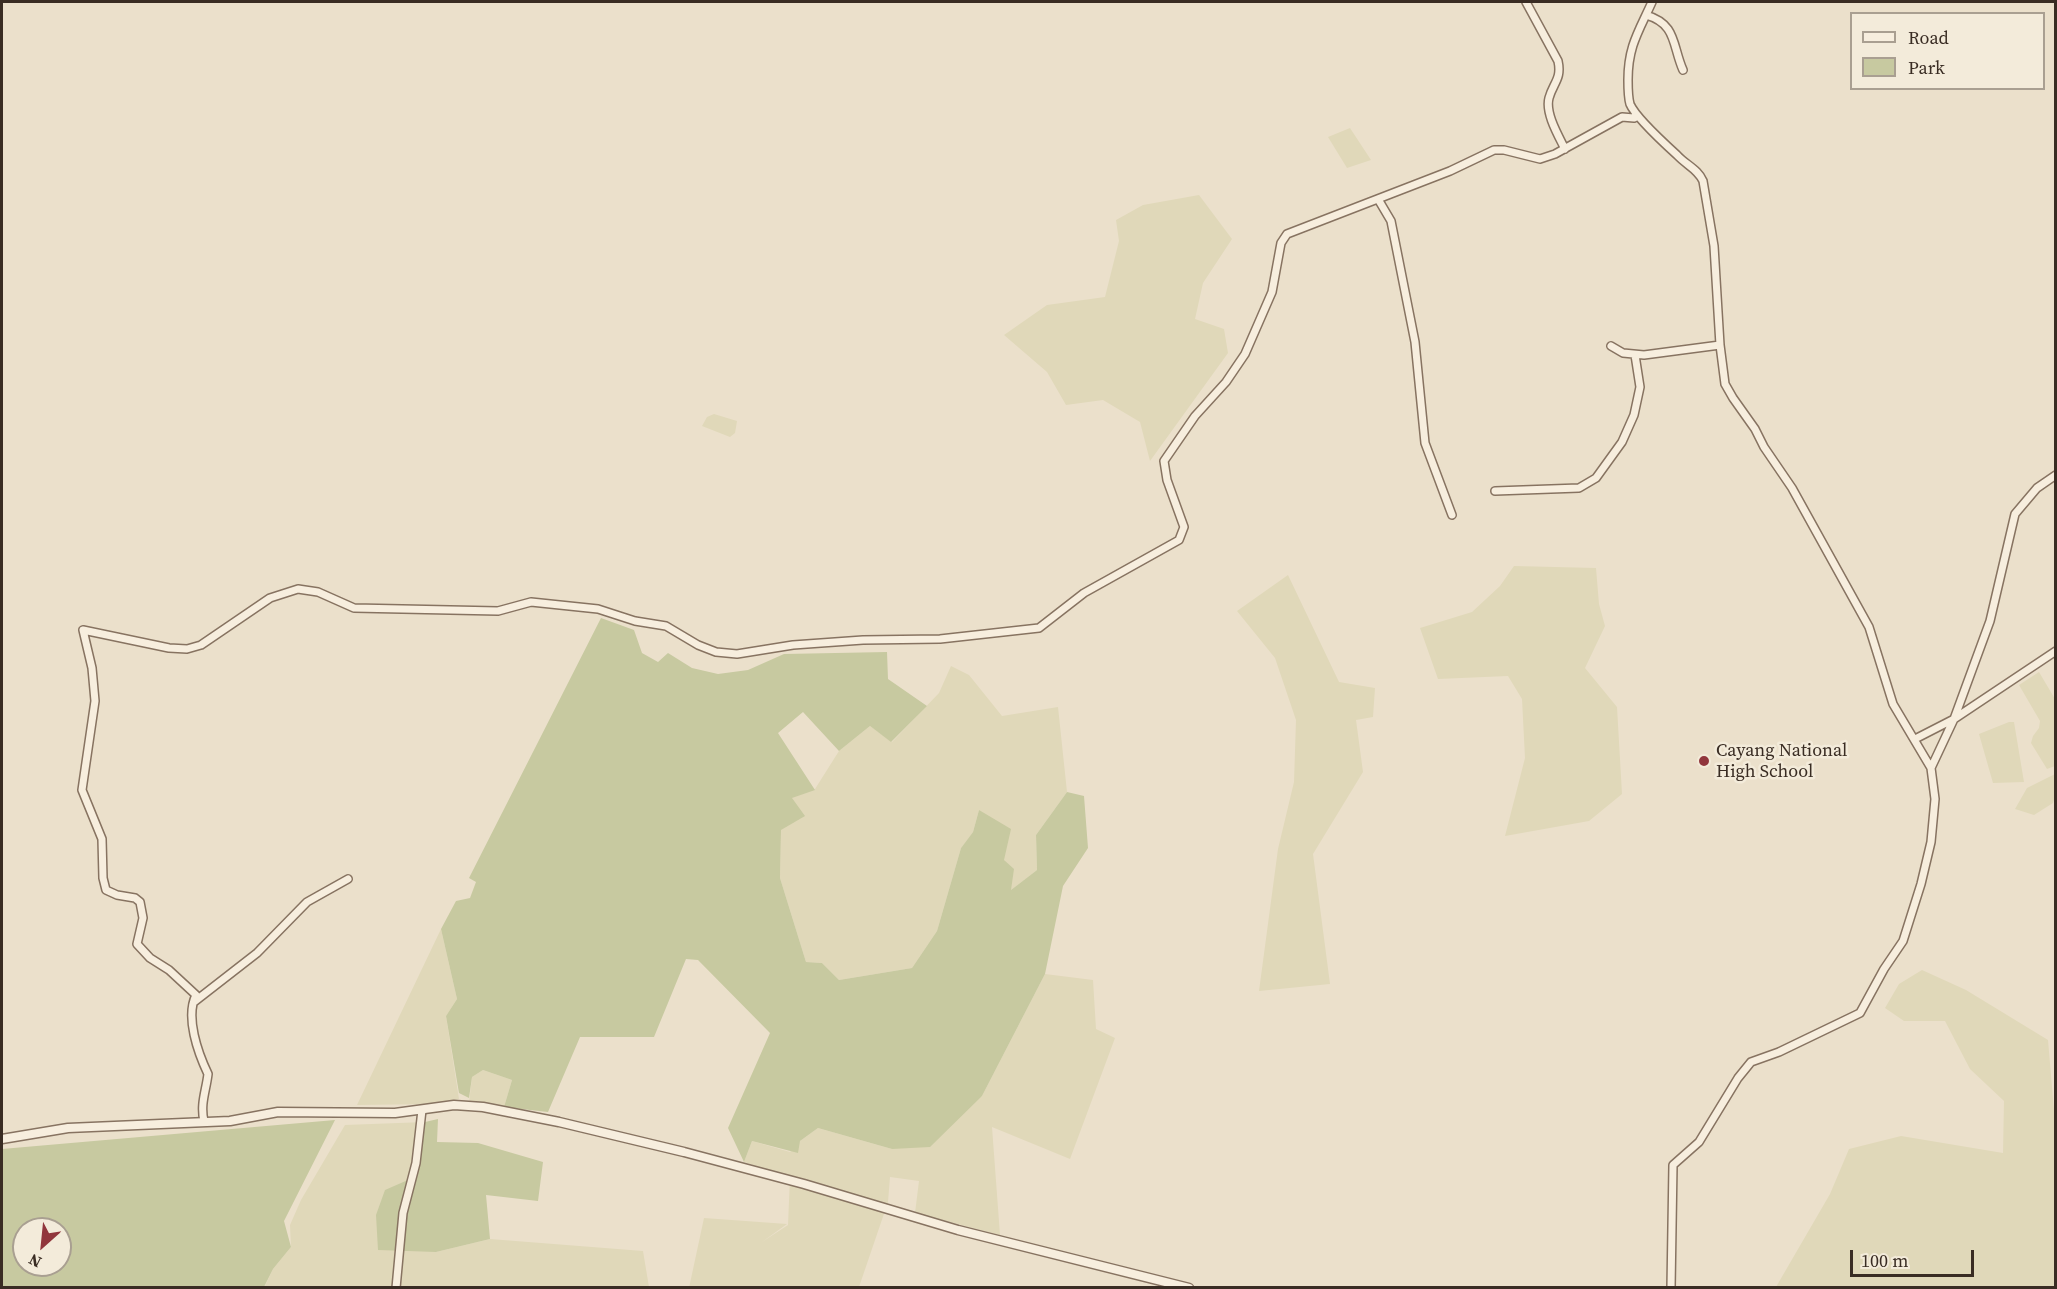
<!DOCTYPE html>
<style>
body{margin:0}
#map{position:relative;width:2057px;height:1289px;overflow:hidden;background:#ebe0cb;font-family:"Source Serif 4",serif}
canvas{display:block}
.frame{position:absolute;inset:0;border:3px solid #392c23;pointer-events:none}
.legend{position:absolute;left:1850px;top:12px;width:195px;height:78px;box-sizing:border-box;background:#f3ebda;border:2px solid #a99f91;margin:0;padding:8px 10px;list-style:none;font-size:18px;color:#392c23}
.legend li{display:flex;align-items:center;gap:12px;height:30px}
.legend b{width:30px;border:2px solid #a99f91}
.north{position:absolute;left:12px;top:1217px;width:60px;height:60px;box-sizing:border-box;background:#f3ebda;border:2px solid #a99f91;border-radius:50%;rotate:207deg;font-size:16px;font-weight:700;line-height:24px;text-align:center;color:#392c23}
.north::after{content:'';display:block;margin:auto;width:21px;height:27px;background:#91363c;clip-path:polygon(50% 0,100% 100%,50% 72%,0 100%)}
.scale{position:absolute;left:1850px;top:1250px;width:124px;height:27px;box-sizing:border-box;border:3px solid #392c23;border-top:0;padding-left:8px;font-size:18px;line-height:21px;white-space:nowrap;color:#392c23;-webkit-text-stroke:4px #f3ebda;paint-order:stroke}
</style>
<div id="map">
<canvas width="2057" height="1289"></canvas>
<div class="frame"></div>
<ul class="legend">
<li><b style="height:8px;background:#f7eede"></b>Road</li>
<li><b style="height:16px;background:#c7c9a0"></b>Park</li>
</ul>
<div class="north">N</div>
<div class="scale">100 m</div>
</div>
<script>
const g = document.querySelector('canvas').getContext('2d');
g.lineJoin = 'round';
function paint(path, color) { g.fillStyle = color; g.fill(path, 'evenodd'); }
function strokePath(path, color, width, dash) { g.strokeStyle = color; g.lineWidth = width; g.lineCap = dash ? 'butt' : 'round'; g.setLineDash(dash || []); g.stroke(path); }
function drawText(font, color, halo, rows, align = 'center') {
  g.font = font + ' "Source Serif 4",serif'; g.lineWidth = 5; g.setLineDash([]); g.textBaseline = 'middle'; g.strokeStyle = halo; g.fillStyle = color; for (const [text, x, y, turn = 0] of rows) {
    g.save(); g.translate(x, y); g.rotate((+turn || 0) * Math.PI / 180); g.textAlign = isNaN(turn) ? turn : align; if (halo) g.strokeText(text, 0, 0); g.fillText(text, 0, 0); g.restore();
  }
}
const farmland = new Path2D(`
 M1350,128L1371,160L1347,168L1328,137Z
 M1199,195L1232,239L1203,283L1195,319L1224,329L1228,353L1150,461L1140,422L1103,400L1066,405L1047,372L1004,335L1047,305L1105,297L1119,241L1116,220L1143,205Z
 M714,414L737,421L735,433L730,437L702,426L707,417Z
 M1514,566L1596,568L1599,604L1605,626L1585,668L1617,707L1622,794L1589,821L1505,836L1525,758L1522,699L1508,676L1438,679L1420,628L1472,612L1500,586Z
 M1288,575L1339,682L1375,688L1373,717L1356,720L1363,772L1313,854L1330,984L1259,991L1278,849L1294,782L1296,720L1275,658L1237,611Z
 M951,666L969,675L1002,716L1058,707L1067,792L1036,835L1037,870L1010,891L1004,860L979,810L973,832L961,848L937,931L912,968L839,980L822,963L806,962L780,878L781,830L791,798L815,789L839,751L870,726L892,742L939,693Z
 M2039,672L2055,699V766L2047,769L2031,743L2033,736L2039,728L2040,721L2019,685Z
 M2009,722H2014L2024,782L1993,783L1979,734Z
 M2055,774V797L2053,803L2034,815L2015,809L2027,788Z
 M441,929L457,999L446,1016L459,1099L433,1104L357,1105Z
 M1922,970L1966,990L2048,1040L2056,1134L2055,1287H1776L1830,1194L1849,1149L1901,1136L2003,1153L2004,1101L1970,1069L1945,1021H1904L1885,1008L1899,984Z
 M1045,974L1093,980L1096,1029L1115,1038L1070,1159L992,1127L1000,1235L915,1213L919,1181L890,1177L888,1202L859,1287L689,1288L704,1218L787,1224L762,1242L788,1225L790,1177L744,1162L752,1141L790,1152L800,1141L818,1128L892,1149L982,1096Z
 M483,1070L512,1080L504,1107L469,1103L472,1077Z
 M425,1122L417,1176L436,1252L490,1239L643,1251L649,1287L264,1288L273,1269L291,1247L290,1225L301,1200L345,1125Z`);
const green = new Path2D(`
 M601,618L634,630L642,653L658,662L668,653L692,668L718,674L748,670L784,654L887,652L888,679L927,706L891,742L870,726L839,751L803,712L778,733L815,790L792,798L805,816L781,830L780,878L806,962L822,963L839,980L912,968L937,931L961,848L973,832L979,810L1011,829L1004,860L1014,869L1011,890L1037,870L1036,835L1067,792L1084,796L1088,848L1063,886L1045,974L982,1096L930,1147L892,1149L818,1128L800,1141L798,1153L752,1141L744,1162L728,1128L770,1033L698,960L686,959L654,1037H580L548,1112L504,1107L512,1080L483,1070L472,1077L469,1098L459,1093L446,1016L457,999L441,929L456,901L470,898L476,882L469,878Z
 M438,1119L437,1142L478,1143L543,1162L538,1201L486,1195L490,1239L436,1252L378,1250L376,1215L385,1190L417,1176L425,1122Z
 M335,1120L284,1221L291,1247L273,1269L264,1287H2V1149ZM24,1229H60V1265H24Z`);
const minor = new Path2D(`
 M1526,2L1558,61C1562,79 1553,83 1549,98C1545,113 1558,135 1565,149
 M1652,2C1639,31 1628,46 1628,80C1628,88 1628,97 1630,104C1635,116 1666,145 1677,155C1686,165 1698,169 1703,181L1714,246L1720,345L1725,384L1733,398L1755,429L1764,447L1792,488L1869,627L1893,704L1931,768L1935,799L1931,842L1921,884L1903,941L1884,969L1860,1013L1779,1052L1751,1062L1738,1078L1699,1142L1673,1165L1671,1288
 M1646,15C1677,24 1672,45 1683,70
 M1378,199L1391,221L1415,342L1425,443L1452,515
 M1611,346L1623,353L1644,355L1720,345
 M1495,491L1579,488L1596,478L1622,442L1634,415L1640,387L1635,355
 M1915,739L1954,719L2056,651
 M1931,768L1954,719L1990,621L2015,514L2037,488L2056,475
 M194,1002L257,953L307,902L348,879
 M204,1121C200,1104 206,1091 208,1074C198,1053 185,1017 196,995L169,970L150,958L137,944L143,918L140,902L135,898L117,895L106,890L103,878L102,839L82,790L95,701L92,668L83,630L169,648L187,649L201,645L270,598L298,589L318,592L354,608L498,611L531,602L598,609L635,621L666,626L698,645L716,652L737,654L793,645L863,640L940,639L1039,628L1084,593L1179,540L1184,527L1167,480L1164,461L1195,416L1226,382L1245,354L1272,292L1281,243L1287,234L1450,171L1494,150H1504L1540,159L1555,154L1622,117L1634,118L1638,116
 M396,1288L403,1213L416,1163L422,1110`);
const tertiary = new Path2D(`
 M2,1139L68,1128L230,1121L278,1112L395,1113L454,1105L483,1107L559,1122L684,1152L804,1184L958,1230L1189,1288`);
const markers = [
 [1704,761,6,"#91363c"]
];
const poiNames = [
 ["Cayang National",1716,751],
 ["High School",1716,772]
];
paint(farmland, '#e0d8b9');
paint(green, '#c7c9a0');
strokePath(minor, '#877361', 10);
strokePath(tertiary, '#877361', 11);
strokePath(minor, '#f7eede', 7);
strokePath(tertiary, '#f7eede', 8);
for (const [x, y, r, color] of markers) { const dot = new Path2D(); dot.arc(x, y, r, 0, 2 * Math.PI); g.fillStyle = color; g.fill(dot); strokePath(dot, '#f3ebda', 2); }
drawText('18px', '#392c23', '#f3ebda', poiNames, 'left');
</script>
